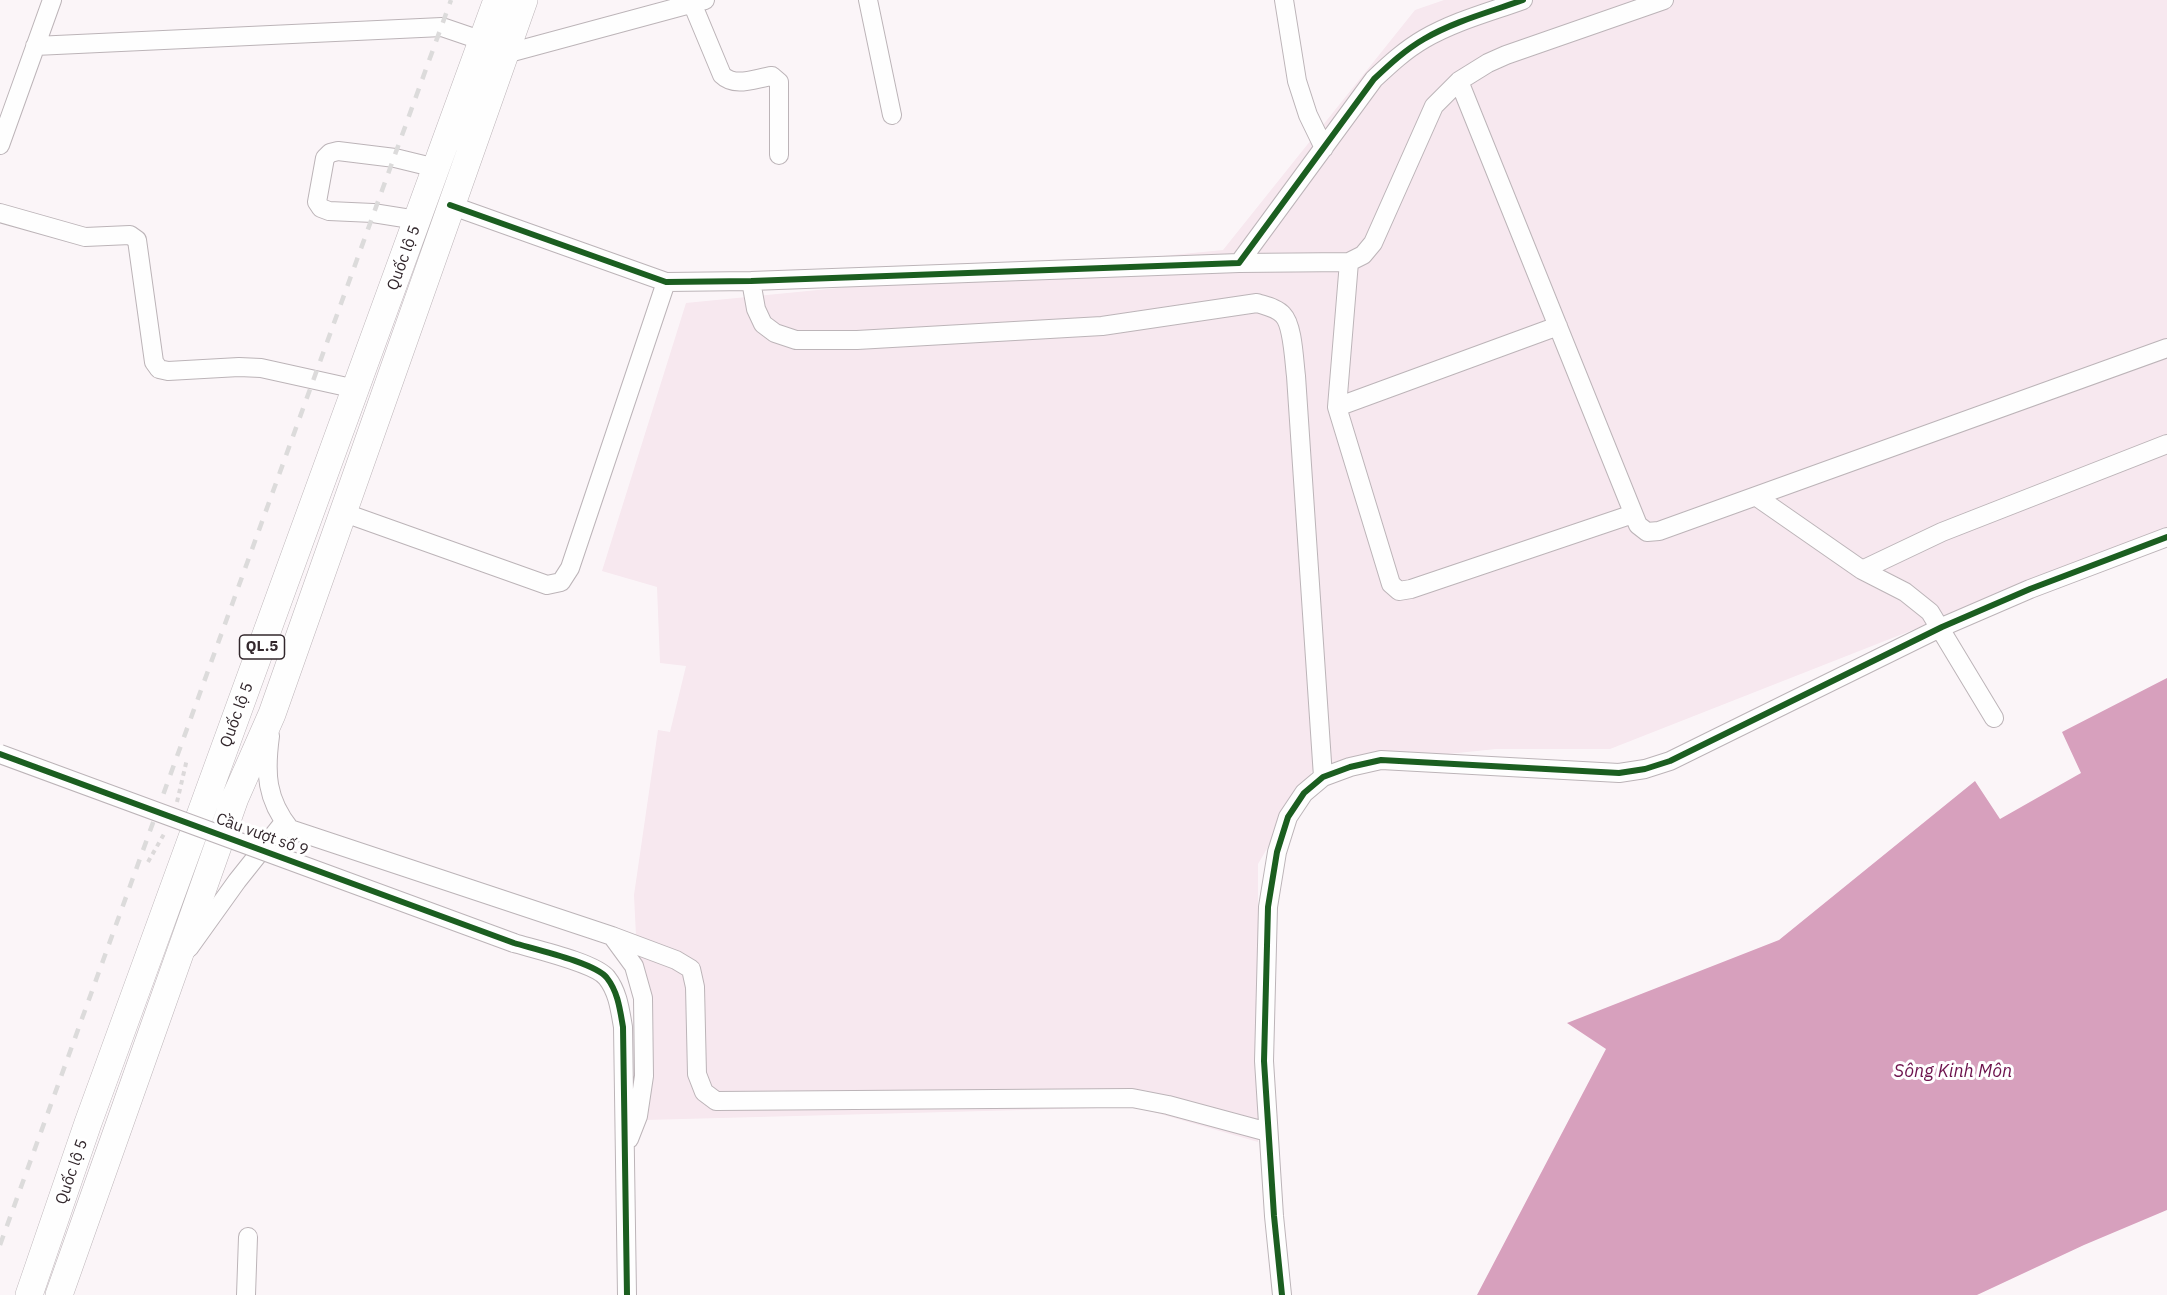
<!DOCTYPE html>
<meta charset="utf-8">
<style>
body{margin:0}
canvas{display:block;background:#fbf5f8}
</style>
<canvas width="2167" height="1295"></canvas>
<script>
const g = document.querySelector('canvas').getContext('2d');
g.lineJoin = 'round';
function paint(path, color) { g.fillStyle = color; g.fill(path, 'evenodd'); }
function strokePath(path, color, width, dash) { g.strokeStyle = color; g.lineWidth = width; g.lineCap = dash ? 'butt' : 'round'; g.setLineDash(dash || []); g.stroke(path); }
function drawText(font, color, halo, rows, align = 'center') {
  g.font = font + ' "IBM Plex Sans",sans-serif'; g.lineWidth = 6; g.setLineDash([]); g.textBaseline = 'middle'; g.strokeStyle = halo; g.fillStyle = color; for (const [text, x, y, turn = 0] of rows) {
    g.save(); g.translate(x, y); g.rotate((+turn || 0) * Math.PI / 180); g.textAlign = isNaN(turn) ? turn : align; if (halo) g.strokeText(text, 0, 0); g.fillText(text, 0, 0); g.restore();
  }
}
const built = new Path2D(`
 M1444,0H2167V530L1610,749H1496L1314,768L1258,864V1142L1136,1107L645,1120L634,895L658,730L670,732L686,666L660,663L657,587L602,571L686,303L1223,250L1415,10Z`);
const water = new Path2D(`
 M2167,678V1210L2084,1245L1977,1295H1477L1606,1049L1567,1023L1779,940L1975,781L2000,819L2081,773L2062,732Z`);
const path = new Path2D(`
 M177,802L187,759
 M148,862L164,834`);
const minor = new Path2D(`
 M868,0L892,115
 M1284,0L1297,81L1308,115L1324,148
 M692,3L722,75C735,88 756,78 772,76L779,82V155
 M35,46L442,27L483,41
 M505,54L705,0
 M1459,81L1638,525L1647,532L1659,531L2167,348
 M0,145L52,0
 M450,205L666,282L751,281L1239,263L1374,79C1390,64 1405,50 1424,39C1455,21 1490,12 1523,0
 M0,213L85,237L130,235L137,240L154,362L159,369L168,371L239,367L261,368L356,389
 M417,220L373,213L329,211L321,208L317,202L325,158L330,153L338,151L395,158L436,168
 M1239,263L1349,262L1363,255L1373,243L1434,106L1459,81L1488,63L1506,55L1664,0
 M751,281L756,309L763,324L775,333L796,340H857L1102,326L1257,303C1266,306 1277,308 1283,315C1293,325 1294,361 1296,376L1323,777
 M1558,326L1337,407L1391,584L1399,591L1411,589L1633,514
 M1337,407L1349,262
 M1757,497L1862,570L1905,592L1930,612L1994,718
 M342,512L547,585L561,582L570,568L666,282
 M1862,570L1942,532L2167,444
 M270,736C265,773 266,799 290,829L612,936L676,960L691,969L695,987L697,1074L704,1092L716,1101L1132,1098L1168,1105L1268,1132
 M612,936L634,966L643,998L644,1076L638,1116L629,1139
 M514,943C534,949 596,963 607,978C618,992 620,1010 623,1027L627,1295
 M189,948L237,881L284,822
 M246,1295L248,1237
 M1282,1295L1274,1216L1264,1061L1268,907L1277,852L1288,817L1304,793L1323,777L1350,767L1381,760L1619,773L1645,769L1670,761L1942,627L2030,589L2167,537`);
const highway = new Path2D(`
 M29,1295L88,1123L497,0
 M59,1295L235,798L272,714L524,0`);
const rail = new Path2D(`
 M0,1245L451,0`);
const minorBridge = new Path2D(`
 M0,754L514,943`);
const cycleway = new Path2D(`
 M450,205L666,282L751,281L1239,263L1374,79C1390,64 1405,50 1424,39C1455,21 1490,12 1523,0
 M0,754L514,943C534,949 596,963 607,978C618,992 620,1010 623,1027L627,1295
 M1282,1295L1274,1216L1264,1061L1268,907L1277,852L1288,817L1304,793L1323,777L1350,767L1381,760L1619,773L1645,769L1670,761L1942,627L2030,589L2167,537`);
const shields = [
 [262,647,45]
];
const shieldNames = [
 ["QL.5",262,647]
];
const streetNames = [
 ["Quốc lộ 5",404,258,-70],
 ["Quốc lộ 5",237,715,-70],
 ["Cầu vượt số 9",262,835,20],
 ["Quốc lộ 5",72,1172,-71]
];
const waterNames = [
 ["Sông Kinh Môn",1953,1072]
];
paint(built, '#f7e8ef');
paint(water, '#d7a0bd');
strokePath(minor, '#bcb4b8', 20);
strokePath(highway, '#bcb4b8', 28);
strokePath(path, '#dcd9da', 4, [4.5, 4.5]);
strokePath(minor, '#fefefe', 18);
strokePath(highway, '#fefefe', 27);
strokePath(rail, '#dcdbdb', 4.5, [10, 10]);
strokePath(minorBridge, '#bcb4b8', 20, []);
strokePath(minorBridge, '#fefefe', 18);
strokePath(cycleway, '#1b5e20', 6);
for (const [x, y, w] of shields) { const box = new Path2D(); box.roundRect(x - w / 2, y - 12, w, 24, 4.5); g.fillStyle = '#fff'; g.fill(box); strokePath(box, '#33282d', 1.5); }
drawText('bold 15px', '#33282d', null, shieldNames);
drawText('16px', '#33282d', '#fff', streetNames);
drawText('italic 18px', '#6d134d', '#fff', waterNames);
</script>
